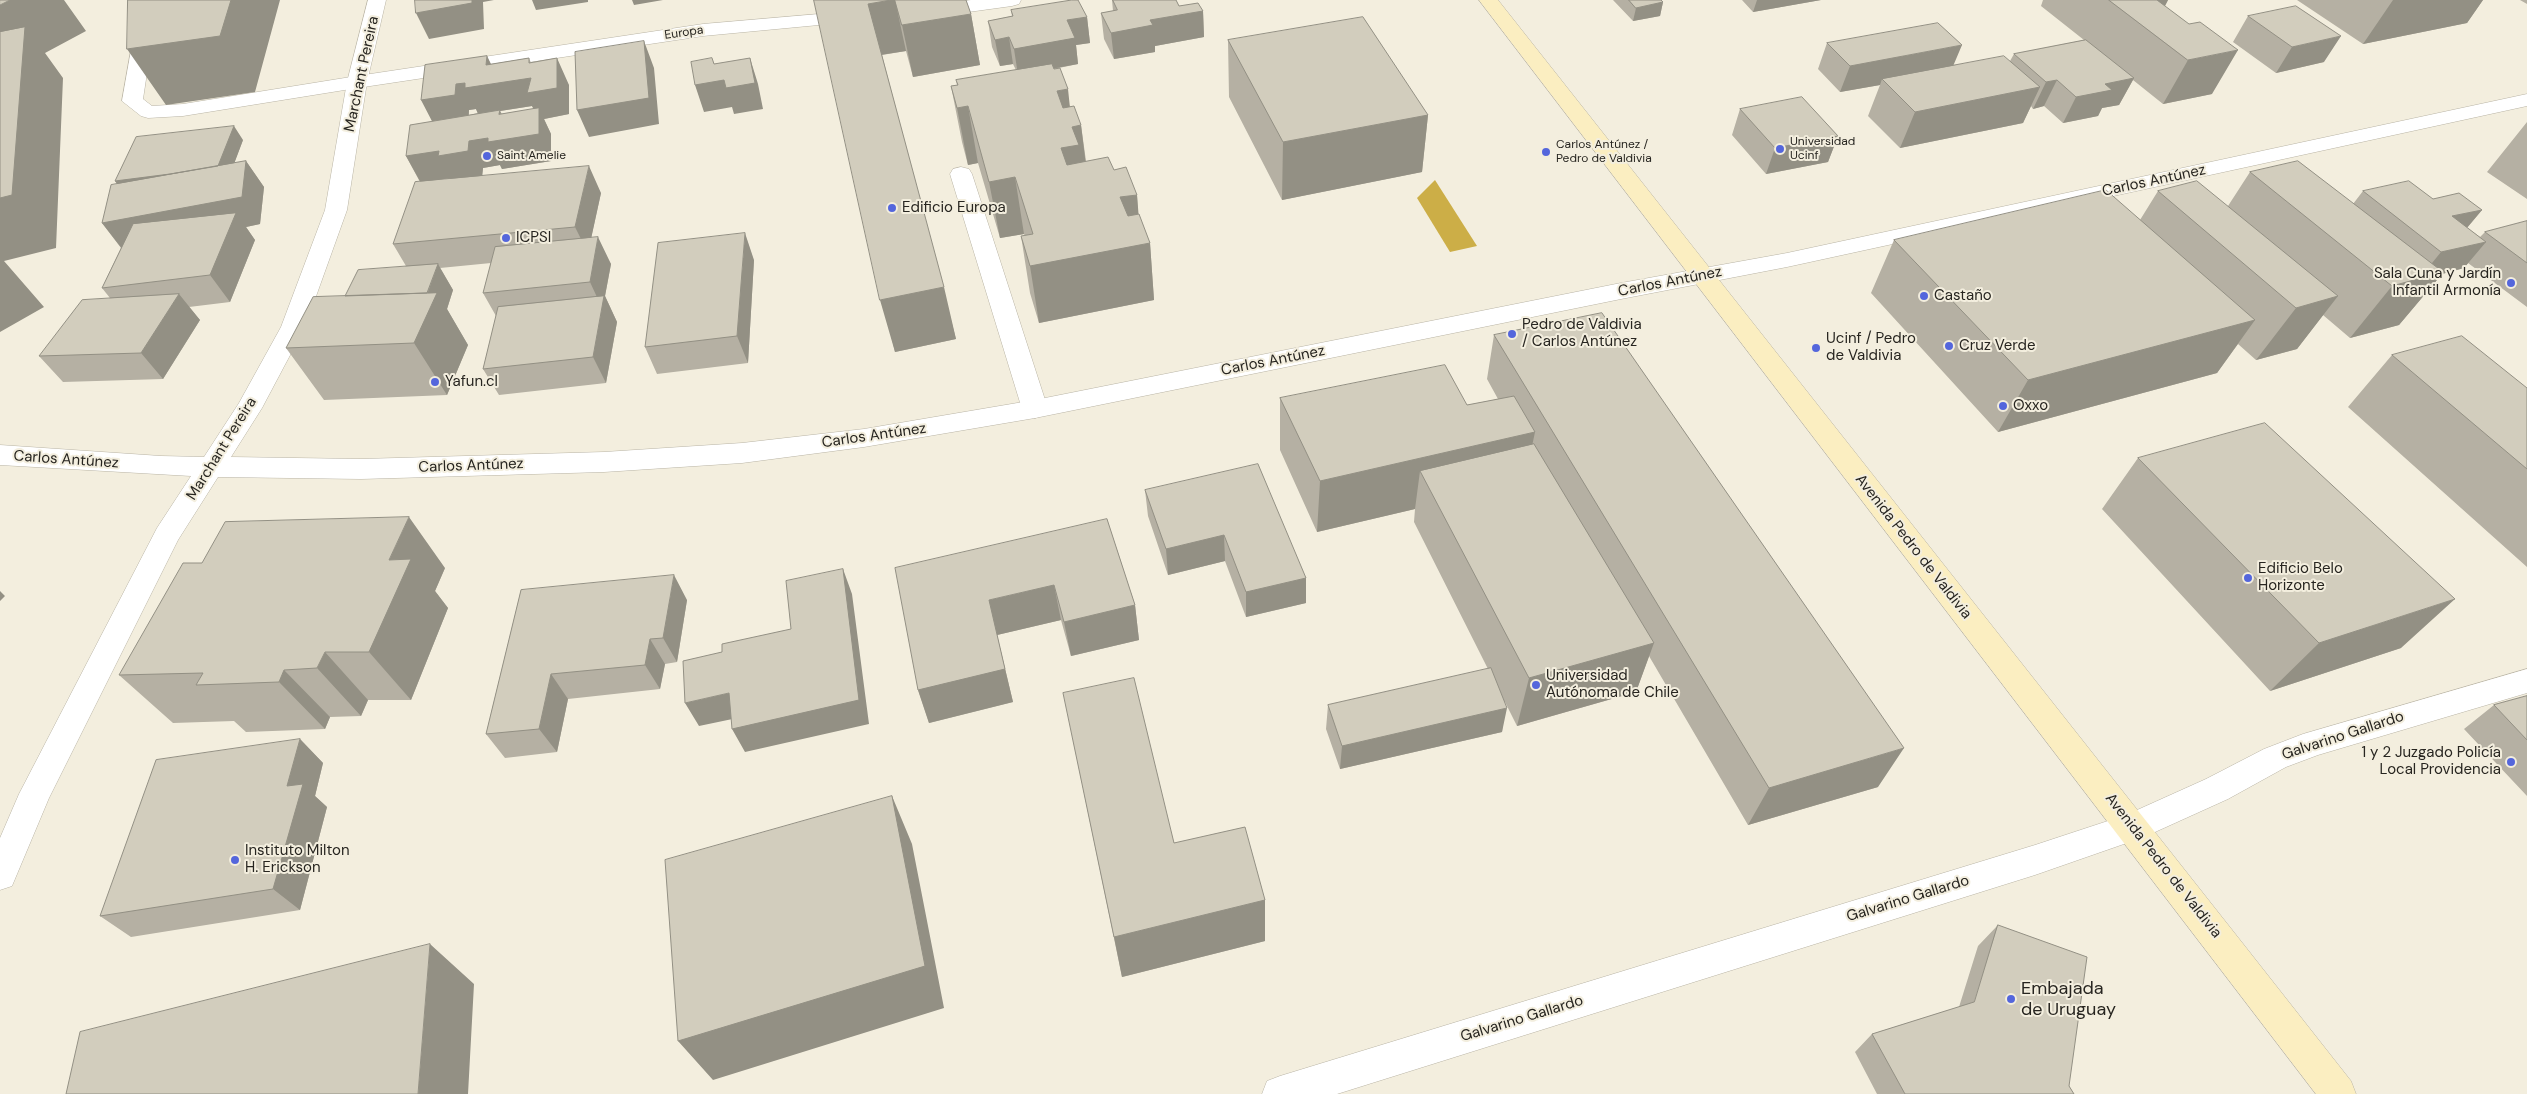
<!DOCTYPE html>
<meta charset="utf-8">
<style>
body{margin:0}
canvas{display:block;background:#f3eede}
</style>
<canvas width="2527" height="1094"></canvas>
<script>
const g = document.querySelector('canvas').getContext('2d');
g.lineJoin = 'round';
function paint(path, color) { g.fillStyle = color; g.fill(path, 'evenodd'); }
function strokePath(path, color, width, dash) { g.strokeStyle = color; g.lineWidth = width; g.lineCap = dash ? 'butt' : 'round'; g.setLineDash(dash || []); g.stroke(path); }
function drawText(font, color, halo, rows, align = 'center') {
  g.font = font + ' "DM Sans",sans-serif'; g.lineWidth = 4; g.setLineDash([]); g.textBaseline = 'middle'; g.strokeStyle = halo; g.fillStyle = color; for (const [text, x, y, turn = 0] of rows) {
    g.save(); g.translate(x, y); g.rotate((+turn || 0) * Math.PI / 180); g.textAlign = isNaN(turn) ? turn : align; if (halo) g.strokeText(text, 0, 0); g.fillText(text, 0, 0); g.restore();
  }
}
const water = new Path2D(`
 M1435,180L1477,246L1450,252L1417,198Z`);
const service = new Path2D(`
 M140,0H158L143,99L152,106L183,104L357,76L364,78L367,82L364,86L357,88L183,116L148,118L141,116L122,101Z
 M961,167L969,169L972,174L1048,409L1044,415L1035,418L1026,415L1022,409L950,174L953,169Z`);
const minor = new Path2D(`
 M971,0H1021L1019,4L1012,6L932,17L925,15L922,11L925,7Z
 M854,11L861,13L864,17L861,21L703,36L357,88L350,86L347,82L350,78L357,76L703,24Z
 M2527,669V693L2318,755L2286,767L2228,799L2144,837L2035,875L1337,1094H1262L1267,1081L1280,1076L2035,845L2126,815L2206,779L2264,749L2303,734Z`);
const tertiary = new Path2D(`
 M368,0H386L367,82L347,210L305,327L262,408L231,457L361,459L604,452L742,443L864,429L1035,400L1621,283L1787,253L2527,94V106L1787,267L1621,299L1035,418L864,447L742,463L604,472L361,479L218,477L178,540L49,798L12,886L0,890V838L19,794L157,528L191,476L0,465V445L161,456L204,457L239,403L281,327L325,210L347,82Z`);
const secondary = new Path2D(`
 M1479,0H1498L2244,945L2351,1081L2356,1094H2316Z`);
const wall = new Path2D(`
 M814,0H966L971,14L980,65L913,77L906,51L882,55L956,339L895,352Z
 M1112,0H1176L1179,6L1203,11L1204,37L1155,46V52L1114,59L1104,39L1101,13L1113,11Z
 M1613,0H1661L1663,2L1660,16L1633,21Z
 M1742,0H1821L1753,12Z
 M2043,0H2168L2165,6L2212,94L2163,104L2133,80L2119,105L2102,108L2098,116L2063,123L2044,106L2033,109L2031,106L2023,123L1900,148L1868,116L1880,85L1840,92L1818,69L1827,43L1954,65L2010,61L2014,54L2084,40L2041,6Z
 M2297,0H2483L2467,23L2363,44Z
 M2520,0H2527V4Z
 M1011,10L1087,17L1090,43L1076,45L1078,64L1054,69L1070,107L1081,125L1086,161L1114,170L1137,195L1138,214L1150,243L1154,300L1039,323L1030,293L1021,236H1025L1024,234L1000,238L978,163L968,165L962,142L951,86L957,85L956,80L1016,70L1013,64L1000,66L992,47L988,21L1012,16Z
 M2248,16L2324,62L2276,73L2233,42Z
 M1228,40L1428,115L1422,172L1282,200L1229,97Z
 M487,56L491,64L529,58L531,63L569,85V114L544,119L551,134V161L502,169L500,165L483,168L482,176L601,193L591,238L611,264L605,296L617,322L606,383L499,395L483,369L496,316L483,293L491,263L440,268L453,290L447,309L468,345L447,395L324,400L286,348L345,296L406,266L393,244L420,182L406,156L432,121ZM532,106L534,109L502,114L500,111ZM476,109L478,113L469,115V110ZM450,178V179L432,181Z
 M1740,109L1838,136L1828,162L1766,174L1732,135Z
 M2527,122V199L2487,172Z
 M243,140L234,163L246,161L264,187L260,224L246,227L255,240L230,302L189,307L200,320L163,379L63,382L39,356L110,298L102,288L121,248L102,223L117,184L115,181Z
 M2250,172L2353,204L2363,191L2433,199L2482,210L2467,228L2480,237L2485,232L2527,221V307L2468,263L2464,268L2442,274L2399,325L2350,338L2323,315L2297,349L2256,360L2238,344L2217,373L1998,432L1871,293L1894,240L2140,220L2158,191L2228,206Z
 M754,260L748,363L657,374L645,347Z
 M1494,335L1878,787L1748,825L1649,656L1636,692L1517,726L1505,702L1502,732L1340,769L1326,729L1328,705L1488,669L1414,522L1415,509L1317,532L1280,450V398L1467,405L1498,399L1487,379Z
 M2392,355L2527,388V567L2348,407Z
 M2138,458L2401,648L2270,691L2102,509Z
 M1145,490L1306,578V603L1246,617L1225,561L1168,575L1148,516Z
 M1107,519L1135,605L1139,640L1071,656L1061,620L997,635L1013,702L929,723L918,690Z
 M445,568L435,591L448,608L411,700H368L361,716L330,717L325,729L246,732L234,721L173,723L119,675Z
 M521,590L687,600L677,662L665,664L660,689L568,699L557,752L505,758L486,734Z
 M2527,696V796L2464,729L2494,705Z
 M300,739L323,763L315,796L327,807L300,910L131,937L100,916Z
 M1073,740L1174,843L1265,900V941L1122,977Z
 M1998,925L2069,1086L2074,1094H1877L1855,1052L1872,1034L1959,1007L1978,946Z`);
const shadedWall = new Path2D(`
 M10,0H64L86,31L45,53L63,78L56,248L4,261L44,307L0,332V5Z
 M231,0H280L255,92L166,105L127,49Z
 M472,0H494L483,2L484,29L429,39L416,13Z
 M532,0H588V2L536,10Z
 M632,0H663L634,5Z
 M891,0H895L906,51L880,55L868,4Z
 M1757,0H1821L1753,12Z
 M2126,0H2168L2159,17Z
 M2393,0H2483L2467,23L2363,44Z
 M1663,2L1660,16L1633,21L1636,8Z
 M1203,11L1204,37L1155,46V52L1114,59L1111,33L1150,20Z
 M971,14L980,65L913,77L902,25Z
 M1087,17L1090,43L1076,45L1078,64L1018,75L1014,49L1067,20Z
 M2341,36L2324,62L2276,73L2292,47Z
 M1009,37L1013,64L1000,66L995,40Z
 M644,41L654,68L659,124L589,137L577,110Z
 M1962,45L1951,71L1882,79L1880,85L1840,92L1850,66Z
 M2238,50L2212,94L2163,104L2188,60Z
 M487,56L499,82L557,58L569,85V114L544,119L551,134V161L502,169L500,165L483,168L482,178L452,183L450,178L421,183L406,156L469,141L478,114L476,109L469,110L468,121L435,127L421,100L486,65ZM532,106L539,120L512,136L500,111Z
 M712,58L720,81L750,58L758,84L763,109L734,114L732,107L704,112L695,85L714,64Z
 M2134,78L2119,105L2102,108L2098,116L2063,123L2076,97L2105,84Z
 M2057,80L2044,106L2033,109L2046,82Z
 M2040,87L2023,123L1900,148L1915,112Z
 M1068,89L1072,127L1081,125L1088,182L1069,205L1061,148L1057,91Z
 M968,106L978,163L968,165L957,108Z
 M1428,115L1422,172L1282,200L1283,142Z
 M234,126L243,140L227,183L126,195L115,181Z
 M1838,136L1828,162L1766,174L1775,148Z
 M246,161L264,187L260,224L246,227L255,240L230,302L210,275L123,250L102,223Z
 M589,166L601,193L588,253L575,227Z
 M1015,177L1024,234L1000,238L989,182Z
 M1137,195L1141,245L1150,243L1154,300L1039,323L1030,266L1120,197Z
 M2482,210L2460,236L2452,216Z
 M745,233L754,260L748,363L737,336Z
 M598,237L611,264L605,296L617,322L606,383L593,357L602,308L590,282Z
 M2486,242L2464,268L2442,274L2399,325L2350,338L2392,286L2419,279L2441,252Z
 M438,264L453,290L447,309L468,345L447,395L414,343L418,320Z
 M944,287L956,339L895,352L880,300Z
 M179,294L200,320L163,379L141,353Z
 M2338,296L2297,349L2256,360L2296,308Z
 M2255,320L2217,373L1998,432L2028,380Z
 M1535,432L1524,484L1420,471L1415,509L1317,532L1320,481Z
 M409,517L445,568L435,591L448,608L411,700L369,652L389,560Z
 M1224,535L1225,561L1168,575L1166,549Z
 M843,569L852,594L869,724L745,752L732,729Z
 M674,575L687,600L677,662L663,638Z
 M1306,578V603L1246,617V592Z
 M1054,585L1061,620L997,635L1013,702L929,723L918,690L989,600Z
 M0,591L5,596L0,601Z
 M2455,599L2401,648L2270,691L2319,643Z
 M1135,605L1139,640L1071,656L1064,622Z
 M650,639L665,664L660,689L645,665Z
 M1654,643L1636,692L1517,726L1529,678Z
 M325,652L368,700L361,716L317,668Z
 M284,670L330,717L325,729L279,682Z
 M551,674L568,699L557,752L539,729Z
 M729,693L742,717L699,726L685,703Z
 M1507,708L1502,732L1340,769L1342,746Z
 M300,739L323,763L315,796L327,807L300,910L273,889L287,786Z
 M1904,748L1878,787L1748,825L1769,788Z
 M892,796L912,844L944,1008L713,1080L678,1041Z
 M1265,900V941L1122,977L1114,937Z
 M430,944L474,984L468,1094H418Z`);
const building = new Path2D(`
 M0,0H10L0,5Z
 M128,0H231L220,36L127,49Z
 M415,0H472V3L416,13Z
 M814,0H891L868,4L944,287L880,300Z
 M895,0H966L971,14L902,25Z
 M1072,0H1078L1087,17L1067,20L1075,38L1014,49L1009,37L995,40L988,21L1013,16L1011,10Z
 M1113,0H1176L1179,6L1198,3L1203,11L1150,20L1153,25L1111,33L1101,13L1117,10Z
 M1629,0H1661L1663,2L1636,8Z
 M2109,0H2157L2189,24L2200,22L2238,50L2188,60Z
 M2296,6L2341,36L2292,47L2248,16Z
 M1363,17L1428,115L1283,142L1228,40Z
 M1938,23L1962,45L1850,66L1827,43Z
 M25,27L12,195L0,198V32Z
 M2086,40L2134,78L2105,84L2112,90L2076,97L2057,80L2046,82L2014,54Z
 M644,41L649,98L577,110L575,52Z
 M487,56L486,65L529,58V63L557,58V88L527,93L531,78L465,88V83L456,84L455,95L421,100L425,65Z
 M2004,56L2040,87L1915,112L1882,79Z
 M712,58L714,64L750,58L755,83L726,88L724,80L695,85L691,62Z
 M1052,64L1054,69L1060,68L1068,89L1057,91L1063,108L1074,106L1081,125L1072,127L1079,145L1061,148L1067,165L1108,157L1114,170L1126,167L1137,195L1120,197L1128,216L1139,214L1150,243L1030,266L1021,236L1033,234L1015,177L989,182L968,106L957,108L951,86L958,85L956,80Z
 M1802,97L1838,136L1775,148L1740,109Z
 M539,108V134L488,142V138L469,141L468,151L438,156L439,151L406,156L410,125L500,110L499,114Z
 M234,126L218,166L170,174L115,181L136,137Z
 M246,161L242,197L102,223L111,185Z
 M2298,161L2443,272L2392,286L2250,172Z
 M589,166L575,227L393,244L415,182Z
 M2197,181L2338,296L2296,308L2158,191Z
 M2409,181L2433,199L2459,193L2482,210L2452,216L2486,242L2441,252L2363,191Z
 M2106,190L2255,320L2028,380L1894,240Z
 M236,213L210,275L102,288L133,224Z
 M2527,221V263L2485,232Z
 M745,233L737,336L645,347L658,243Z
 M598,237L590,282L483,293L495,247Z
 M438,264L427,293L345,296L358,270Z
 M437,293L414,343L286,348L313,297Z
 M179,294L141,353L39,356L82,300Z
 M604,296L593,357L483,369L498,307Z
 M1602,313L1904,748L1769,788L1494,335Z
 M2462,336L2527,388V469L2392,355Z
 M1445,365L1467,405L1514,396L1535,432L1320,481L1280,398Z
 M2265,423L2455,599L2319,643L2138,458Z
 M1534,444L1654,643L1529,678L1420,471Z
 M1258,464L1306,578L1246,592L1224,535L1166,549L1145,490Z
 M409,517L389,560L411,559L369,652H325L317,668L284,670L279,682L196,685L203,673L119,675L183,563H202L225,522Z
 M1107,519L1135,605L1064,622L1054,585L989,600L1005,669L918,690L895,568Z
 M843,569L859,700L732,729L729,693L685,703L683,661L722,652V644L791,629L786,581Z
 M674,575L663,638L650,639L645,665L551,674L539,729L486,734L521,590Z
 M1491,668L1507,708L1342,746L1328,705Z
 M1134,678L1174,843L1245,827L1265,900L1114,937L1063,693Z
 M2527,696V740L2494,705Z
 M300,739L287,786L303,784L273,889L100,916L156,760Z
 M892,796L925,966L678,1041L665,860Z
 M1998,925L2087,957L2069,1086L2074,1094H1905L1872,1034L1974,1002Z
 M430,944L418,1094H66L80,1032Z`);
const markers = [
 [1780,149,5,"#5466dc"],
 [1546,152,5,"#5466dc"],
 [487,156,5,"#5466dc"],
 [892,208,5,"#5466dc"],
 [506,238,5,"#5466dc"],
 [2511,283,5,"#5466dc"],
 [1924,296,5,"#5466dc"],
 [1512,334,5,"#5466dc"],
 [1949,346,5,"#5466dc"],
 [1816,348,5,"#5466dc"],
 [435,382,5,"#5466dc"],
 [2003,406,5,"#5466dc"],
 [2248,578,5,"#5466dc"],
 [1536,685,5,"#5466dc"],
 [2511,762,5,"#5466dc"],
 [235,860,5,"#5466dc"],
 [2011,999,5,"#5466dc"]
];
const farStreetnames = [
 ["Europa",684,33,-8]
];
const farPoinames = [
 ["Universidad",1790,142],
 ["Ucinf",1790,156],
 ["Carlos Antúnez /",1556,145],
 ["Pedro de Valdivia",1556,159],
 ["Saint Amelie",497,156]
];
const streetNames = [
 ["Marchant Pereira",362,74,-78],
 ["Carlos Antúnez",2154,181,-12],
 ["Carlos Antúnez",1670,282,-11],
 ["Carlos Antúnez",1273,361,-11],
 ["Carlos Antúnez",874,436,-8],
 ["Marchant Pereira",222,449,-58],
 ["Carlos Antúnez",66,460,4],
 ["Carlos Antúnez",471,466,-2],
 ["Avenida Pedro de Valdivia",1913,547,52],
 ["Galvarino Gallardo",2343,736,-18],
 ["Avenida Pedro de Valdivia",2163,866,52],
 ["Galvarino Gallardo",1908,899,-17],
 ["Galvarino Gallardo",1522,1019,-17]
];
const poiNames = [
 ["Edificio Europa",902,208],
 ["ICPSI",516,238],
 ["Sala Cuna y Jardín",2501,274,"right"],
 ["Infantil Armonía",2501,291,"right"],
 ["Castaño",1934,296],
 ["Pedro de Valdivia",1522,325],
 ["/ Carlos Antúnez",1522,342],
 ["Ucinf / Pedro",1826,339],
 ["de Valdivia",1826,356],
 ["Cruz Verde",1959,346],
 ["Yafun.cl",445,382],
 ["Oxxo",2013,406],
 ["Edificio Belo",2258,569],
 ["Horizonte",2258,586],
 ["Universidad",1546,676],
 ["Autónoma de Chile",1546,693],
 ["1 y 2 Juzgado Policía",2501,753,"right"],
 ["Local Providencia",2501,770,"right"],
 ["Instituto Milton",245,851],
 ["H. Erickson",245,868]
];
const nearPoinames = [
 ["Embajada",2021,989],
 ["de Uruguay",2021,1010]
];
paint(water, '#ccae47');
strokePath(service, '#b9b4a5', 1);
strokePath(minor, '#b9b4a5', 1);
strokePath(tertiary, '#b9b4a5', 1);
strokePath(secondary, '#b9b4a5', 1);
paint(service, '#fff');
paint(minor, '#fff');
paint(tertiary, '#fff');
paint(secondary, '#fbeec1');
paint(wall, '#b5b0a3');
paint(shadedWall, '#939084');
paint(building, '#d2cdbd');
strokePath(building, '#939084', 1);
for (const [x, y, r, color] of markers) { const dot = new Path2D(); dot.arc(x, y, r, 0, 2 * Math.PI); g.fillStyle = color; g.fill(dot); strokePath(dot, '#f3eede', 2); }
drawText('12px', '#272520', '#f3eede', farStreetnames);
drawText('12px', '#272520', '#f3eede', farPoinames, 'left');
drawText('15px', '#272520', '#f3eede', streetNames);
drawText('15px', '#272520', '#f3eede', poiNames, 'left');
drawText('18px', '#272520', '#f3eede', nearPoinames, 'left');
</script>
